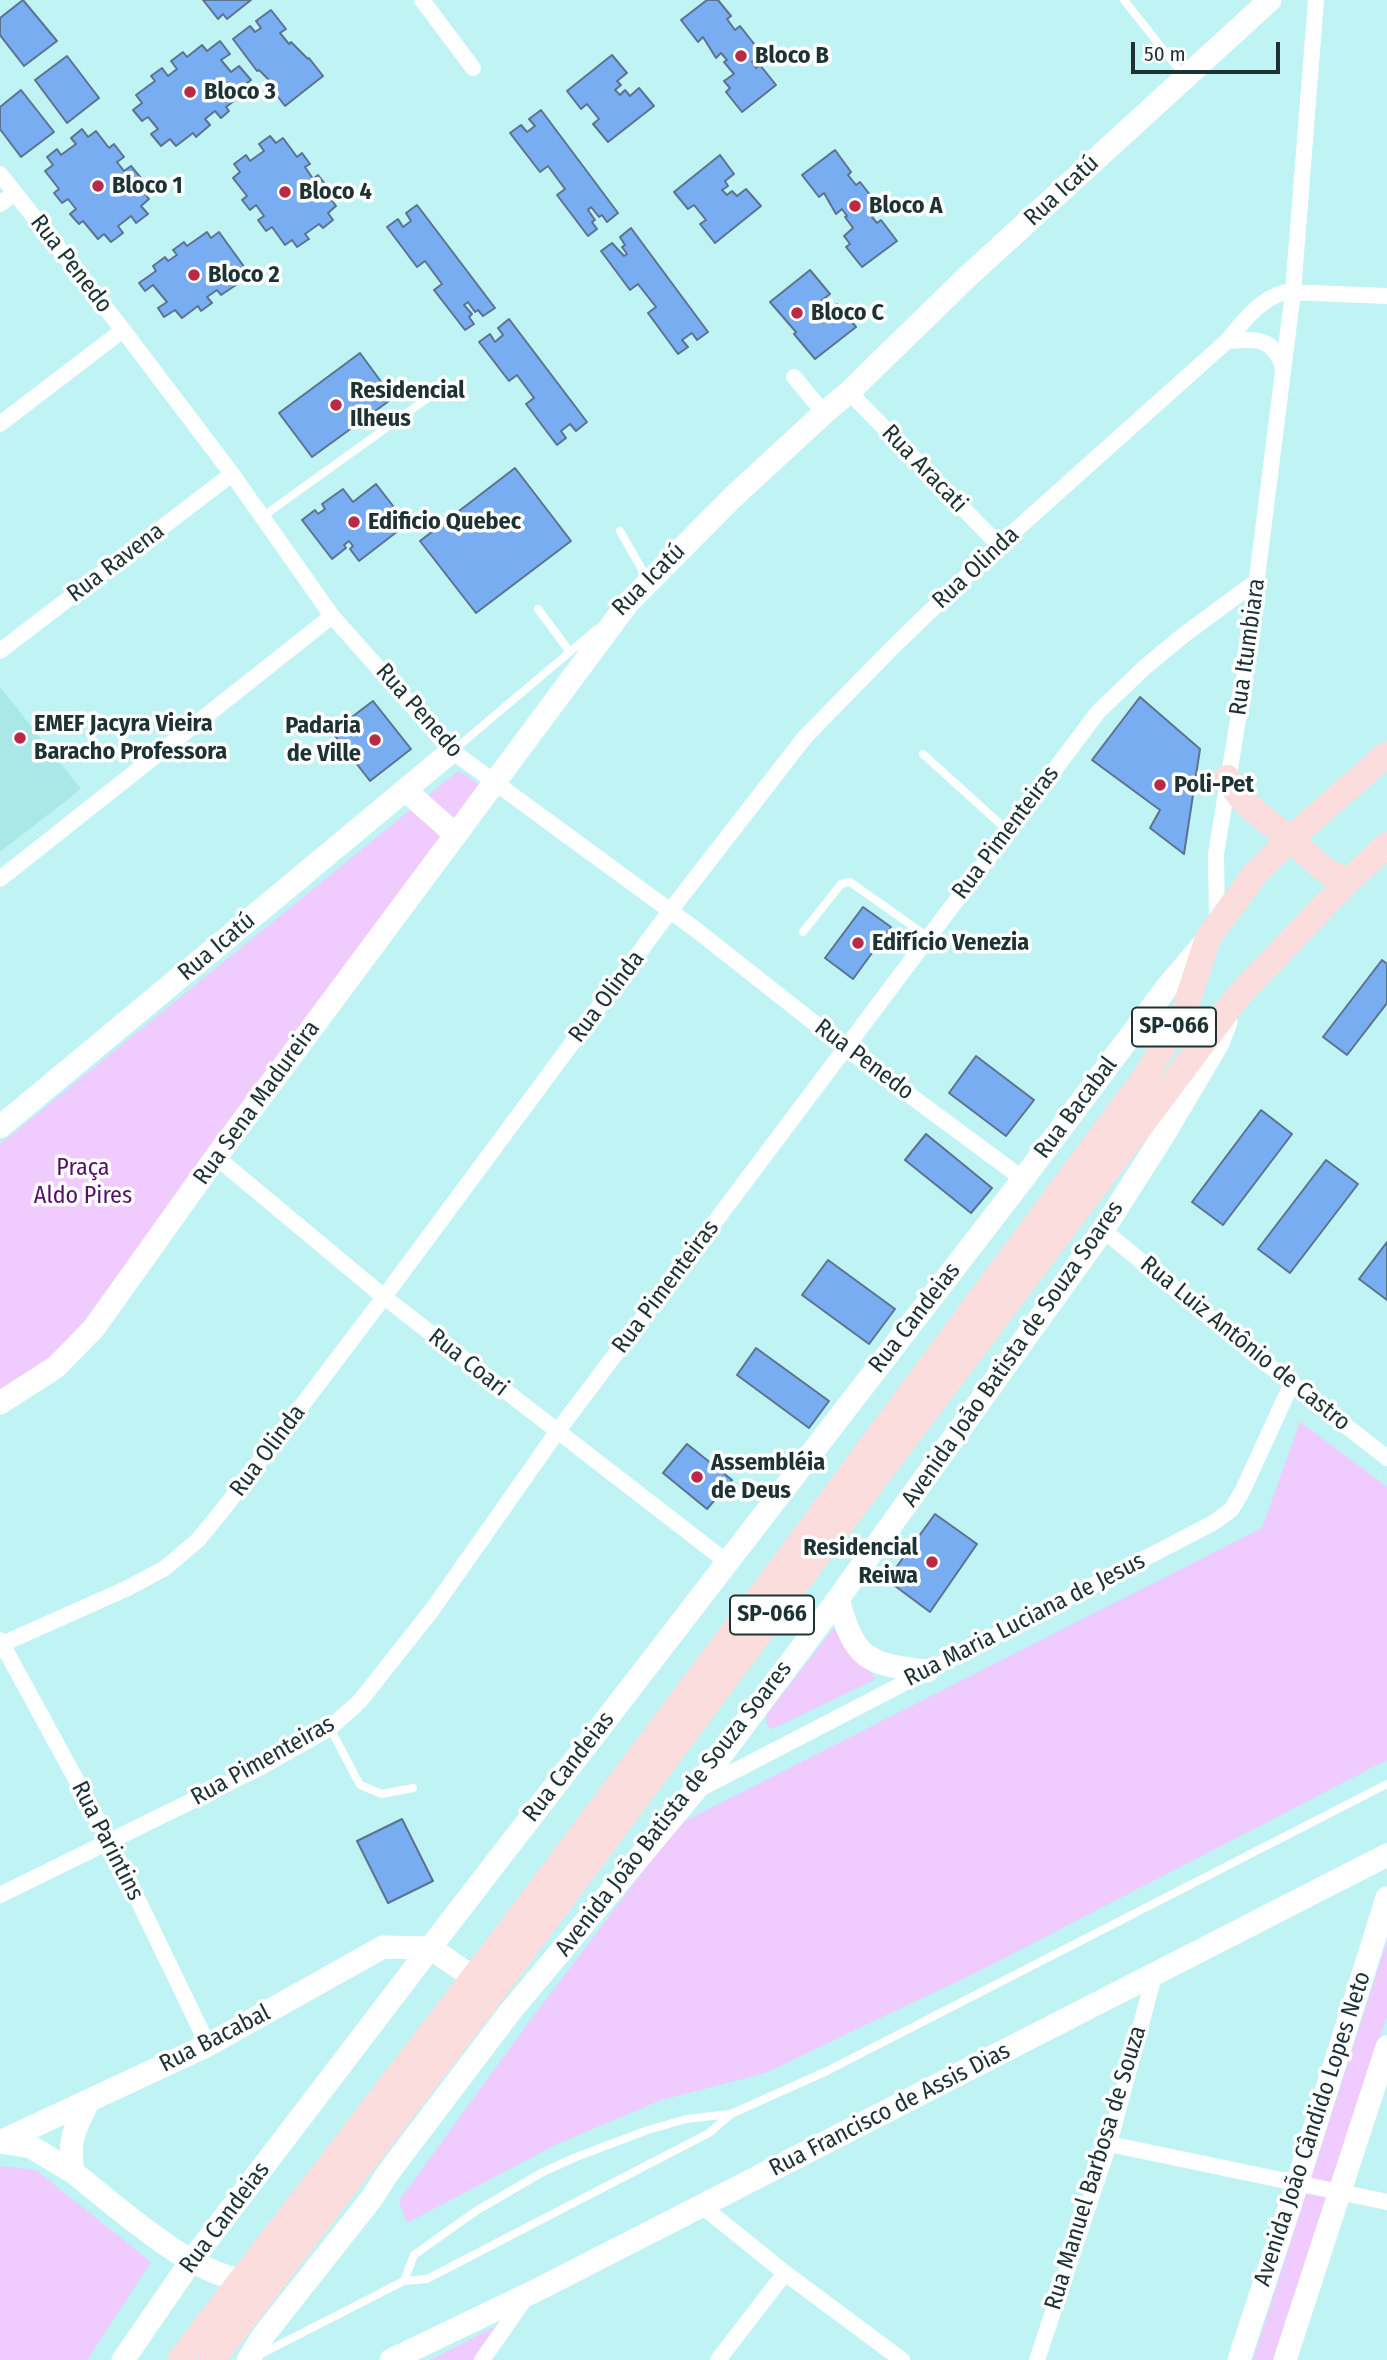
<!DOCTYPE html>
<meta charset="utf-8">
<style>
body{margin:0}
#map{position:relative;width:1387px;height:2360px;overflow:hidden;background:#c0f3f3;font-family:"Fira Sans Condensed",sans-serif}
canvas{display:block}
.scale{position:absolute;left:1131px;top:42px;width:149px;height:32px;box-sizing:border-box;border:4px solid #1d3232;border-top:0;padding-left:9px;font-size:21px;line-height:24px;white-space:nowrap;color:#1d3232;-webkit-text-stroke:5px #fff;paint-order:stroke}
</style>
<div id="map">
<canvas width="1387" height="2360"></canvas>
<div class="scale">50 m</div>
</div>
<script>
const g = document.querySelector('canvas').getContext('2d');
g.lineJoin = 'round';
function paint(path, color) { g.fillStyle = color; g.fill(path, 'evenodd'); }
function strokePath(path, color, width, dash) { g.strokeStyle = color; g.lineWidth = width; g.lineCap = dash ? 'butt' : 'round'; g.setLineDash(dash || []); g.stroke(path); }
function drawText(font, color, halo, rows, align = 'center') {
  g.font = font + ' "Fira Sans Condensed",sans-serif'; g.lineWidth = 7; g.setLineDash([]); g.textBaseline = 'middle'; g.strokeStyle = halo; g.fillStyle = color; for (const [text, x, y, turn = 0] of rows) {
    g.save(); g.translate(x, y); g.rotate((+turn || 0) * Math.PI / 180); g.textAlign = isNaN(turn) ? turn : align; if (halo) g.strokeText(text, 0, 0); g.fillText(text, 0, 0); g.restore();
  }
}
const built = new Path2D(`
 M0,687L81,789L0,852Z`);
const green = new Path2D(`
 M458,771L466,775L483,788L84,1321L50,1362L0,1394V1144Z
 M1300,1422L1387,1487V1760L983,1969L765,2073L661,2100L557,2144L407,2223L399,2201L526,2026L679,1824L1262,1528Z
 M834,1628L876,1679L772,1729L766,1724L767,1714Z
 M1387,1941V2016L1273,2360H1253Z
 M0,2166L36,2170L151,2262L87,2360H0Z
 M500,2324L473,2360H430Z`);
const building = new Path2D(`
 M23,0L57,41L24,66L0,35V18Z
 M203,0H251L227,19L223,14L218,19Z
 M707,0H718L731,16L727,19L735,30L740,26L762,54L752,62L756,68L760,65L776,85L742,112L726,92L730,88L724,81L734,74L724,62L727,60L721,53L716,58L703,37L698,42L681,20Z
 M271,10L286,29L280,33L289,44L291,42L308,59L309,58L323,76L285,106L269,85L272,83L259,70L257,71L233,39L250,26L255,32L261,28L256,21Z
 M220,41L230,54L221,60L231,72L239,66L251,80L239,89L243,94L226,107L229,111L221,118L215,111L205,119L210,125L196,137L193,133L176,146L170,139L161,146L151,134L158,129L148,117L142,121L133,110L142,103L136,95L155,81L151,76L162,68L168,76L177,69L171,61L183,52L187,57L202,45L207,51Z
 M612,55L627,73L617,81L621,85L615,90L620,95L625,90L630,96L639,88L654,106L608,142L593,124L599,119L587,104L581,109L567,91Z
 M67,56L99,98L67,123L35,80Z
 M21,90L54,132L21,157L0,129V107Z
 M541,110L618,213L607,222L602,215L599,217L591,207L588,210L595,220L592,222L597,229L588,236L557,195L565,189L548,166L540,172L510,133L521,125L527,132L535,126L529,119Z
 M82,129L88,137L96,131L109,148L114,144L124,157L117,162L124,171L131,166L141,178L136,182L149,199L141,206L148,214L136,223L131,216L118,226L123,233L111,242L104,234L98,239L83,221L79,224L70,214L76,209L68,199L62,203L54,193L59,189L45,171L53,165L47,157L57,149L61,155L76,144L71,138Z
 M270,136L276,143L283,138L297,157L302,153L310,164L305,167L313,179L318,175L326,185L323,188L336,206L328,213L333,220L323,228L319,224L305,234L309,239L297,247L292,240L285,245L272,227L266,231L258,220L264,216L256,205L250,210L242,200L247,196L233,178L240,172L234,164L246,155L250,161L264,151L259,144Z
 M835,150L851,172L848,175L856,185L860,182L882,210L872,217L877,223L881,220L897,241L862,267L846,247L850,244L844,236L853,228L845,217L847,216L842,209L836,214L824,193L819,197L802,175Z
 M720,155L734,174L725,181L728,186L722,190L727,195L732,191L737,196L746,189L761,206L715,243L700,224L706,220L694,205L688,209L674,192Z
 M417,205L495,308L483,316L478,310L475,312L468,302L464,305L472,314L469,317L474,324L465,330L434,290L442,284L425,261L417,267L387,227L398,219L403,227L411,221L406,213Z
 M631,228L708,332L697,340L692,333L689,335L682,340L688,347L678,354L648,313L656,307L638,284L630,290L601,251L612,243L624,256L627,254L622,247L625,245L620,237Z
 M207,232L211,238L219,232L245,268L237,273L240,277L236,285L221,295L217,290L207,297L212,303L201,311L198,306L182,318L175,310L164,317L158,308L167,302L153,285L145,291L139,283L156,271L153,266L165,257L168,261L177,255L173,250L184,242L187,246Z
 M810,270L830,294L812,308L820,318L837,304L856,327L815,359L794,334L796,332L770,302Z
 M509,319L587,422L576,431L570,424L561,431L566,438L557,445L526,404L534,398L517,375L509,381L479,342L490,334L495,342L503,335L498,328Z
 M360,353L393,398L312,457L279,413Z
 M515,468L571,541L476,613L420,541Z
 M376,484L407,524L359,561L350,549L353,546L349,541L344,545L346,548L332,559L302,520L315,510L318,514L325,509L322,504L343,489L353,502Z
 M1140,697L1200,749L1184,854L1150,828L1160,810L1092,760Z
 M373,701L411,749L370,781L332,732Z
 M863,907L891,927L853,979L825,958Z
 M1382,960L1387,964V1003L1347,1055L1323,1037Z
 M976,1056L1034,1100L1006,1136L949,1093Z
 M1261,1110L1292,1134L1223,1225L1192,1202Z
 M926,1134L992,1188L971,1213L905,1160Z
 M1326,1160L1358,1184L1290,1273L1258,1249Z
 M1387,1242V1300L1359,1279Z
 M828,1260L895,1309L869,1344L802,1295Z
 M756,1348L829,1401L809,1428L737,1375Z
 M687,1444L732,1480L707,1509L663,1473Z
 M935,1514L977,1544L930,1612L887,1580Z
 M402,1819L433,1881L388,1903L357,1841Z`);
const lane = new Path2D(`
 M1124,0L1185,77
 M262,517L432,395
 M620,531L648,580
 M538,609L570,652
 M455,749L597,629
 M923,754L1008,831
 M803,932L841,884L850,882L928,937
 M330,1728L360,1785L382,1794L413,1788
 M404,2281L414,2255L476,2211L541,2173L576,2157L648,2130L686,2119L730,2114
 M259,2355L404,2281L427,2279L709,2133L731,2114L827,2071L1387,1784`);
const street = new Path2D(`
 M422,0L473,68
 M0,174L123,330L232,474L332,616L452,751L695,929L846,1048L1023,1179
 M0,204L15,193
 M1227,341C1255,339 1274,336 1283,368
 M794,377L824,413
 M849,392L999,545
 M0,424L123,330
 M0,651L232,474
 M0,879L332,616
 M1217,924L1216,854L1243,689L1293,292L1316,0
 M216,1157L384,1297L727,1562
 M1103,1230L1258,1357L1387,1458
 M0,1640L109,1840L208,2045
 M0,1645L128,1588L165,1568L198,1540L225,1507L384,1297L670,911L805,737L894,646L999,545L1227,341C1243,322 1260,298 1286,292L1387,296
 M698,1790L1213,1523L1231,1510L1242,1492L1292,1383
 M0,1895L261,1767L330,1728L360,1701L432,1610L557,1432L1098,712L1145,667L1185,634L1257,581
 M1109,2144L1387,2202
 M702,2206L785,2273L902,2360
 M482,2360L527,2296
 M718,2360L785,2273
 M1037,2360L1109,2144L1154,1976`);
const secondary = new Path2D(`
 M405,790L456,835
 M0,1127L452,751
 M0,1403L56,1367L94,1328L216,1157L628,603L732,498L824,413L849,392L965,279L1270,0
 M838,1599C855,1660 866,1664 927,1671
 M88,2102C74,2131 68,2139 73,2172C112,2203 192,2275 241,2279C245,2279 252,2277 257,2276
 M0,2142L208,2045L383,1947L430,1948L474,1978L485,1989
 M0,2142L31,2147L73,2172
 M123,2360L192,2260L430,1948L1023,1179L1167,987L1206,941
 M248,2360L263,2336L372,2198L388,2173L510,2012L693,1793L838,1599L1103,1230L1166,1131L1217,1045L1226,1022
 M391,2360L541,2288L1387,1855
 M1239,2360L1297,2184L1387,1898
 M1285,2360L1387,2047`);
const primary = new Path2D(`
 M1227,778C1246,809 1263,817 1290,839C1311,857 1320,870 1347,882
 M180,2360L501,1942L775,1576L1145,1077L1185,1009L1208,938L1255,874L1290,839L1387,754
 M212,2360L491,1994L793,1588L1238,996L1347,882L1387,845`);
const markers = [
 [741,56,7,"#ba2945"],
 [190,92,7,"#ba2945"],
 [98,186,7,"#ba2945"],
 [285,192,7,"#ba2945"],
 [855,206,7,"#ba2945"],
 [194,275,7,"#ba2945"],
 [797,313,7,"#ba2945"],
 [336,405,7,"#ba2945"],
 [354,522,7,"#ba2945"],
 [20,738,7,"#ba2945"],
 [375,740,7,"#ba2945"],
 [1160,785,7,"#ba2945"],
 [858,943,7,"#ba2945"],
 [697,1477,7,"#ba2945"],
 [932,1562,7,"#ba2945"]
];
const shields = [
 [1174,1027,84],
 [772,1615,84]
];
const shieldNames = [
 ["SP-066",1174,1027],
 ["SP-066",772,1615]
];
const poiNames = [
 ["Bloco B",755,56],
 ["Bloco 3",204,92],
 ["Bloco 1",112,186],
 ["Bloco 4",299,192],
 ["Bloco A",869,206],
 ["Bloco 2",208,275],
 ["Bloco C",811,313],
 ["Residencial",350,391],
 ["Ilheus",350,419],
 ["Edificio Quebec",368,522],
 ["EMEF Jacyra Vieira",34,724],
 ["Baracho Professora",34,752],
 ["Padaria",361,726,"right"],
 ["de Ville",361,754,"right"],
 ["Poli-Pet",1174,785],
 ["Edifício Venezia",872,943],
 ["Assembléia",711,1463],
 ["de Deus",711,1491],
 ["Residencial",918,1548,"right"],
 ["Reiwa",918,1576,"right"]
];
const streetNames = [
 ["Rua Icatú",1062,191,-43],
 ["Rua Penedo",71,264,52],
 ["Rua Aracati",924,469,46],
 ["Rua Ravena",116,563,-37],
 ["Rua Olinda",976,568,-43],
 ["Rua Icatú",649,580,-45],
 ["Rua Itumbiara",1248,647,-82],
 ["Rua Penedo",419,711,48],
 ["Rua Pimenteiras",1006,833,-53],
 ["Rua Icatú",217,947,-40],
 ["Rua Olinda",607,997,-53],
 ["Rua Penedo",864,1060,37],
 ["Rua Sena Madureira",257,1103,-54],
 ["Rua Bacabal",1076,1108,-53],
 ["Rua Pimenteiras",666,1287,-53],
 ["Rua Candeias",915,1318,-52],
 ["Rua Luiz Antônio de Castro",1245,1344,39],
 ["Avenida João Batista de Souza Soares",1013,1354,-55],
 ["Rua Coari",468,1363,38],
 ["Rua Olinda",268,1451,-53],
 ["Rua Maria Luciana de Jesus",1025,1620,-27],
 ["Rua Pimenteiras",263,1761,-29],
 ["Rua Candeias",569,1767,-52],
 ["Avenida João Batista de Souza Soares",674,1809,-52],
 ["Rua Parintins",107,1841,63],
 ["Rua Bacabal",215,2039,-27],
 ["Rua Francisco de Assis Dias",890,2110,-27],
 ["Avenida João Cândido Lopes Neto",1313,2129,-72],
 ["Rua Manuel Barbosa de Souza",1096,2168,-73],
 ["Rua Candeias",225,2218,-53]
];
const parkNames = [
 ["Praça",83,1168],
 ["Aldo Pires",83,1196]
];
paint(built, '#aae8e8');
paint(green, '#efcbfe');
paint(building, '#79adf2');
strokePath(building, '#5c728f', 2);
strokePath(lane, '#fff', 8);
strokePath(street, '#fff', 16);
strokePath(secondary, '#fff', 23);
strokePath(primary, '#fbdddd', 26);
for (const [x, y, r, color] of markers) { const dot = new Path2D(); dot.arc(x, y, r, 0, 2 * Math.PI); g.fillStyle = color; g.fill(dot); strokePath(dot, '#fff', 2.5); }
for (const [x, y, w] of shields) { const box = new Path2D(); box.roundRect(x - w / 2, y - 19.5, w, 39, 5); g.fillStyle = '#fff'; g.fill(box); strokePath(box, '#1d3232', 2); }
drawText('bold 23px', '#1d3232', null, shieldNames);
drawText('bold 24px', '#1d3232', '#fff', poiNames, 'left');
drawText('24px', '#1d3232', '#fff', streetNames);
drawText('24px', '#541269', '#fff', parkNames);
</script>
